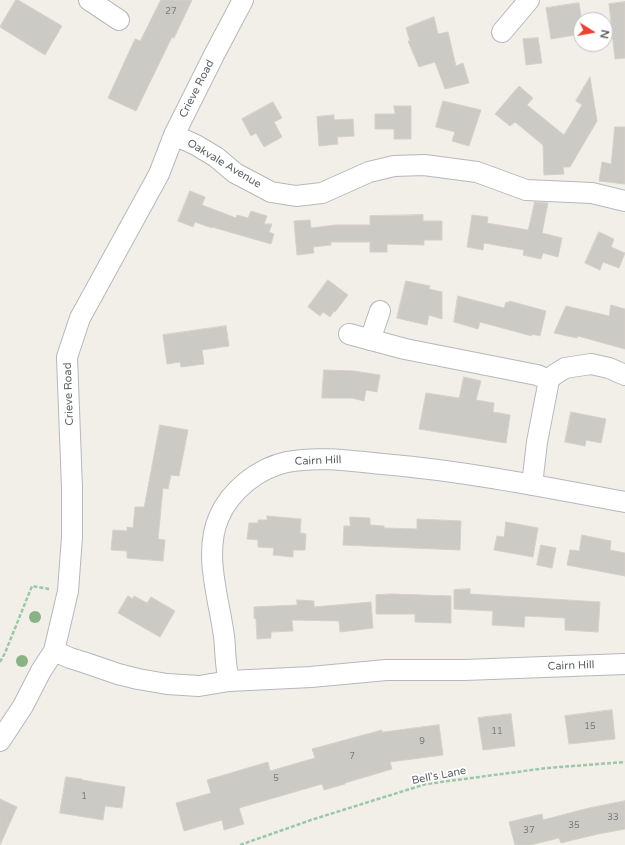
<!DOCTYPE html>
<style>
body{margin:0}
#map{position:relative;width:625px;height:845px;overflow:hidden;background:#f1efe8;font-family:"Varela Round",sans-serif}
canvas{display:block}
.north{position:absolute;left:573px;top:12px;width:40px;height:40px;box-sizing:border-box;background:#fff;border:1px solid #bfc1c3;border-radius:50%;rotate:101deg;font-size:11px;font-weight:700;line-height:16px;text-align:center;color:#5f6368}
.north::after{content:'';display:block;margin:auto;width:14px;height:18px;background:#ea4335;clip-path:polygon(50% 0,100% 100%,50% 72%,0 100%)}
</style>
<div id="map">
<canvas width="625" height="845"></canvas>
<div class="north">N</div>
</div>
<script>
const g = document.querySelector('canvas').getContext('2d');
g.lineJoin = 'round';
function paint(path, color) { g.fillStyle = color; g.fill(path, 'evenodd'); }
function strokePath(path, color, width, dash) { g.strokeStyle = color; g.lineWidth = width; g.lineCap = dash ? 'butt' : 'round'; g.setLineDash(dash || []); g.stroke(path); }
function drawText(font, color, halo, rows, align = 'center') {
  g.font = font + ' "Varela Round",sans-serif'; g.lineWidth = 3.5; g.setLineDash([]); g.textBaseline = 'middle'; g.strokeStyle = halo; g.fillStyle = color; for (const [text, x, y, turn = 0] of rows) {
    g.save(); g.translate(x, y); g.rotate((+turn || 0) * Math.PI / 180); g.textAlign = isNaN(turn) ? turn : align; if (halo) g.strokeText(text, 0, 0); g.fillText(text, 0, 0); g.restore();
  }
}
const building = new Path2D(`
 M16,0H18L62,26L45,55L0,27Z
 M161,0H192L174,38L172,37L136,111L108,98L135,39L140,41Z
 M625,2V58L615,59L609,4Z
 M579,3L581,16V34L551,39L546,8Z
 M434,17L438,34L448,32L456,66L463,63L469,83L445,89L435,62L419,67L408,41H410L406,28Z
 M538,38L542,63L526,65L523,39Z
 M590,77L597,121L570,167H563L564,174L544,175L543,145L515,122L510,126L495,114L519,86L533,98L527,105L564,135L582,105L576,101Z
 M443,101L481,110L469,146L452,141L455,132L436,127Z
 M273,102L282,118L274,122L282,137L264,147L256,133L251,136L242,119Z
 M394,106H411V139H394V129H375V114H395Z
 M334,115V120L353,119L354,136L337,137L338,144L319,146L317,117Z
 M615,127H625V184L599,181L602,162L611,164Z
 M190,191L205,197L202,205L236,218L237,215L248,218L251,211L267,216L264,224H272L269,232L274,234L271,244L212,227V228L195,222L193,227L178,221Z
 M535,202L548,203L542,233L562,238L558,257L543,253L541,259L523,255L524,250L484,243L483,250L467,247L472,215L488,217L487,223L528,230Z
 M423,215V221H442V240H424V245L387,244V252H370V242H331V245L313,247L314,253L297,255L294,221L310,220L311,228L335,225H370V216Z
 M599,232L614,239L611,247L625,253L619,268L603,262L600,270L585,263Z
 M328,280L348,295L335,312L334,311L330,317L323,312L320,316L308,307Z
 M406,281L430,286L429,289L442,292V319L429,315L427,325L397,318Z
 M458,296L504,308L506,302L509,303V301L546,311L540,336L532,334V336L480,322L478,329L454,322Z
 M611,305L625,309V349L578,336L577,338L554,333L566,306L609,316Z
 M226,326L229,346L202,350L204,364L181,367L180,362L167,364L163,335Z
 M324,370L354,371L380,375L377,392L366,390L364,401L352,398H322Z
 M464,377L481,381L476,400L494,403L493,412L510,415L506,443L419,429L426,393L459,398Z
 M571,412L606,419L601,443L586,440L585,446L565,442Z
 M160,425L188,430L179,476L171,475L168,489L163,488L158,539L165,540L163,561L127,558V551L111,550L113,530L127,531V527L133,528L135,507H144Z
 M267,516L301,519L300,533L306,534L305,550H293V557L273,555L274,548L258,547V540L247,539L249,523H258V520H267Z
 M350,517L370,518V525L384,526V528L417,529V519L461,521L460,550L343,545L344,526H350Z
 M506,522L538,528L533,557L494,550L497,536L504,537Z
 M582,535L611,541L610,550L625,553V576L567,565L570,550L579,551Z
 M541,545L556,548L552,568L537,565Z
 M470,589V594L600,602L598,632L565,630V618L525,616L524,627L492,625L493,611L454,609V590Z
 M392,594L451,596V623L415,622V614H376V595Z
 M128,596L133,599L134,596L147,603L151,597L175,611L160,637L118,613Z
 M297,600L314,601V607L371,602L373,628L340,632L339,621L292,620L293,631L271,632V638L257,639L256,619L254,618V607L297,605Z
 M612,710L615,739L569,744L565,716Z
 M511,714L515,746L483,750L478,718Z
 M439,725L443,755L390,762L392,769L345,783V784L324,790L322,784L239,808L244,824L224,830L222,820L184,831L176,803L211,793L207,780L268,762L270,771L315,758L312,749L382,730V732Z
 M66,777L82,779V780L125,787L122,808L105,806L103,820L60,813Z
 M0,799L17,807L0,845Z
 M625,801V829L598,834L561,843L559,838L530,845H515L509,822L542,814L543,820L589,808Z`);
const path = new Path2D(`
 M0,662L5,653L32,586L49,589
 M240,845L311,820L426,784L547,768L625,762`);
const minor = new Path2D(`
 M89,0L119,20
 M502,32L529,0
 M174,135L196,145L216,157L235,173L271,192L296,196L322,193L369,172L394,166L424,165L477,172L526,190L592,193L625,201
 M349,334L405,349L537,375L549,380
 M370,340L380,311
 M532,485L537,442L549,380L554,375L565,368L591,364L609,368L625,375
 M54,651L70,658L83,662L118,674L138,679L167,684L199,686L229,681L311,677L386,670H464L625,664
 M229,681C228,674 226,667 226,661C225,653 225,644 224,636C219,599 203,553 219,517C230,491 258,468 287,462C319,456 351,461 383,464C464,471 545,487 625,502
 M0,741L23,706L41,671L54,651L68,591L72,537V488L67,357L80,318L159,174L174,135L214,55L243,0`);
const trees = [
 [35,617],
 [22,661]
];
const numberNames = [
 ["27",171,12],
 ["15",590,727],
 ["11",497,732],
 ["9",422,742],
 ["7",352,757],
 ["5",276,779],
 ["1",84,797],
 ["33",613,818],
 ["35",574,826],
 ["37",529,831]
];
const streetNames = [
 ["Crieve Road",197,89,-63],
 ["Oakvale Avenue",224,164,31],
 ["Crieve Road",69,394,-92],
 ["Cairn Hill",318,461,-2],
 ["Cairn Hill",571,666,-2],
 ["Bell's Lane",439,776,-11]
];
paint(building, '#cccac5');
strokePath(building, '#d6d1c6', 1);
strokePath(minor, '#b5b8bc', 22);
strokePath(path, '#9cc7a9', 2.5, [4, 2]);
strokePath(minor, '#fff', 20);
g.fillStyle = '#89b387';
for (const [x, y] of trees) { g.beginPath(); g.arc(x, y, 6, 0, 2 * Math.PI); g.fill(); }
drawText('9px', '#7a7d7f', null, numberNames);
drawText('11px', '#5f6368', '#fff', streetNames);
</script>
